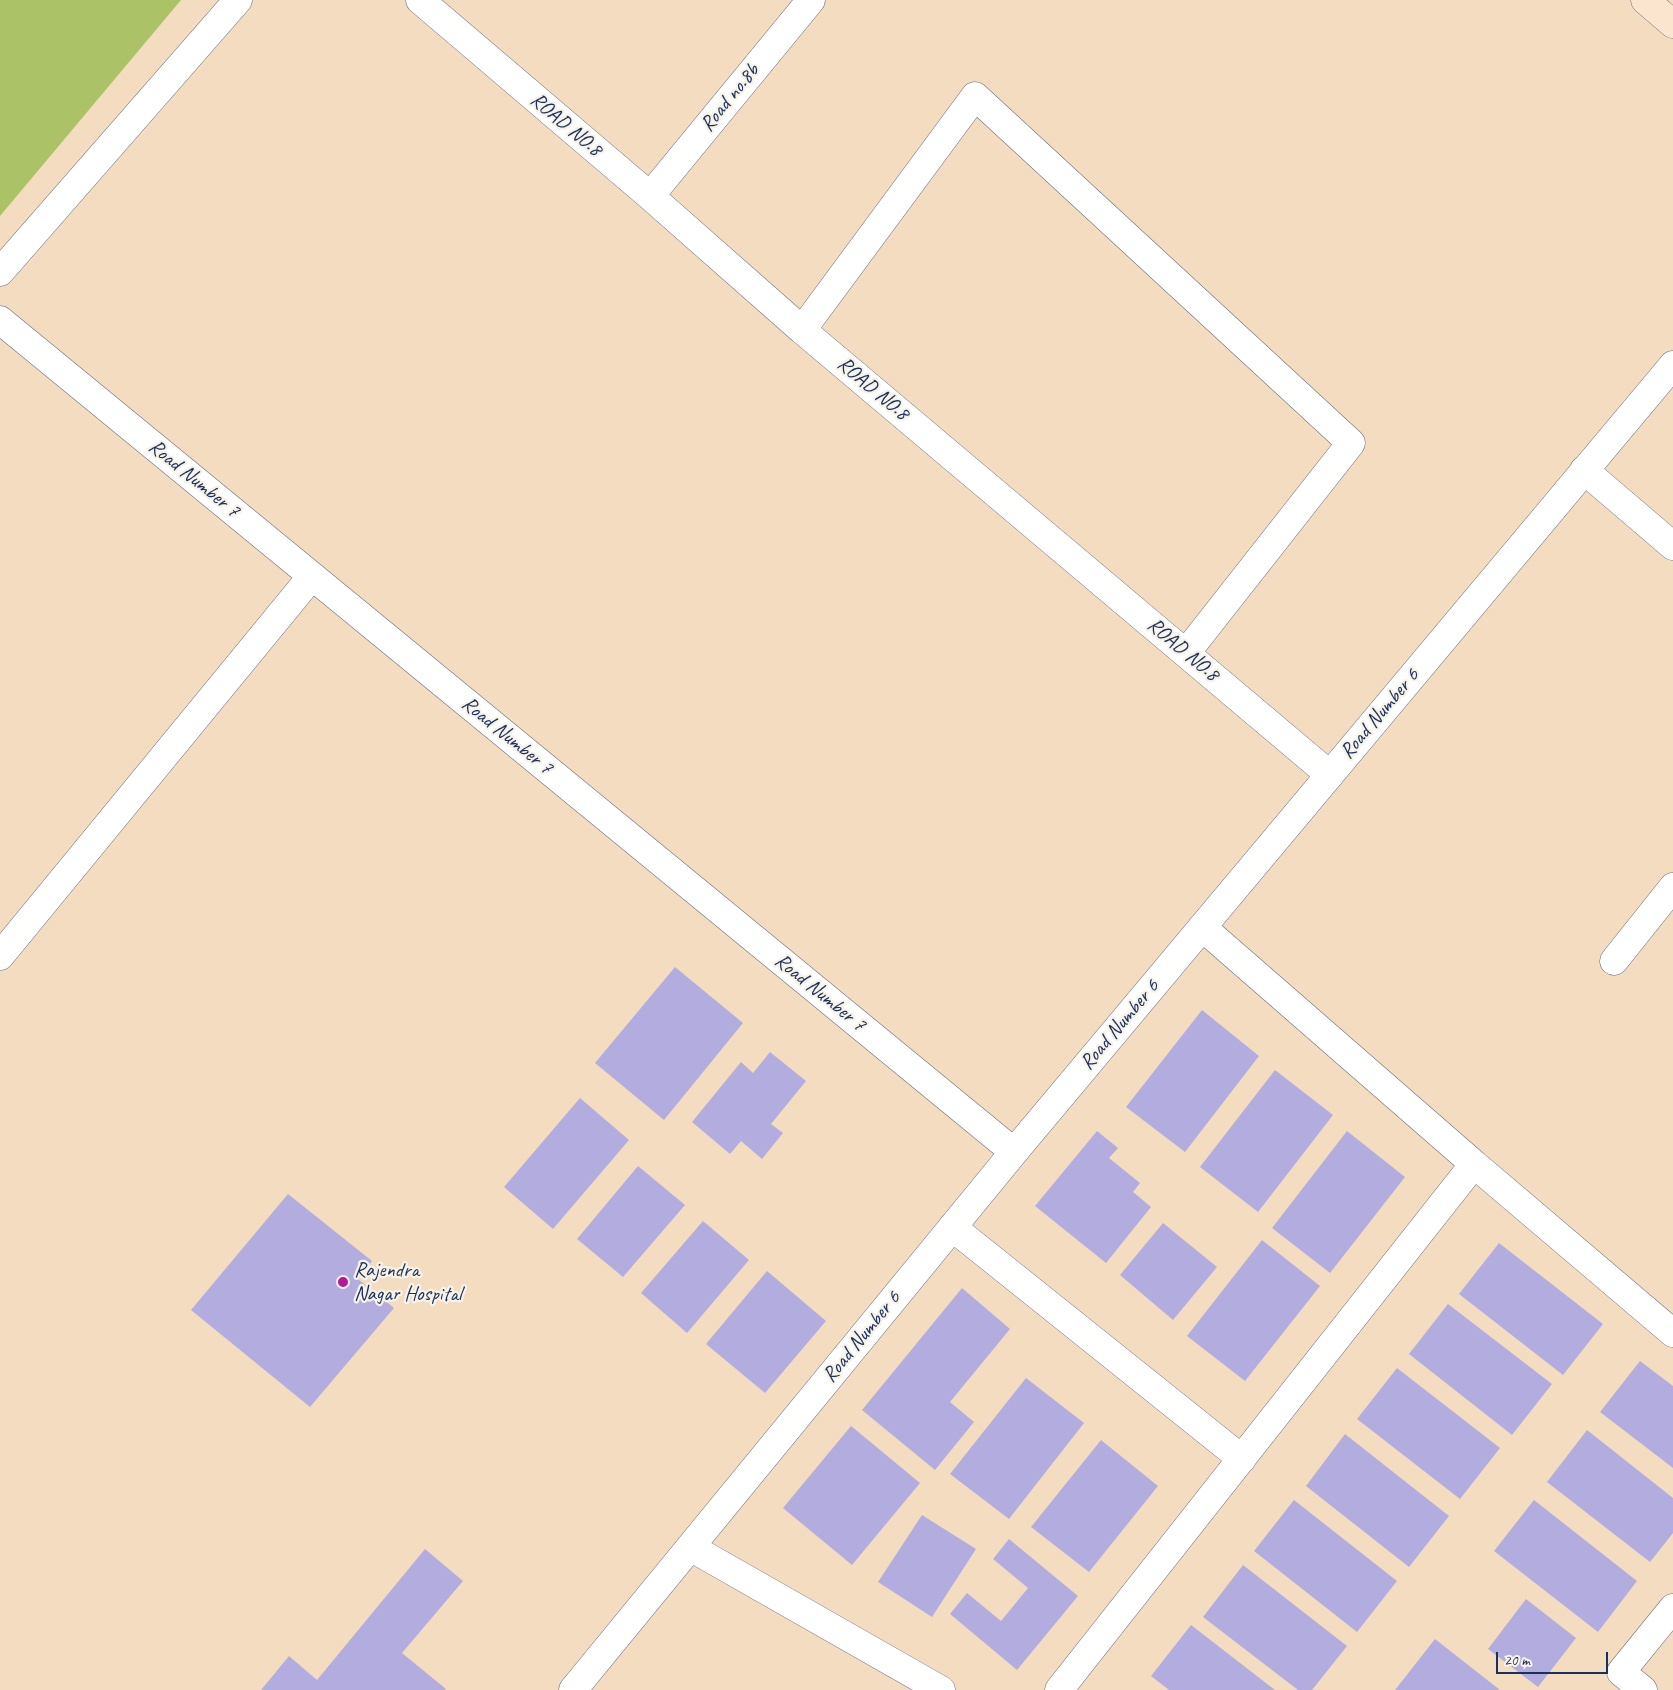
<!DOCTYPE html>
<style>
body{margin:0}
#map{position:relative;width:1673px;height:1690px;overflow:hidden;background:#f4dcc0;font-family:Caveat,sans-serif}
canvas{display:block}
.scale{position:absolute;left:1496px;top:1652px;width:112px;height:22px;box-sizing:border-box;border:2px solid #1b2f5e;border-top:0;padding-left:6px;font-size:15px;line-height:18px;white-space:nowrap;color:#1b2f5e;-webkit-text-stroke:4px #f7f3e8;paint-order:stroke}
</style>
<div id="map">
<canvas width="1673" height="1690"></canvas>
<div class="scale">20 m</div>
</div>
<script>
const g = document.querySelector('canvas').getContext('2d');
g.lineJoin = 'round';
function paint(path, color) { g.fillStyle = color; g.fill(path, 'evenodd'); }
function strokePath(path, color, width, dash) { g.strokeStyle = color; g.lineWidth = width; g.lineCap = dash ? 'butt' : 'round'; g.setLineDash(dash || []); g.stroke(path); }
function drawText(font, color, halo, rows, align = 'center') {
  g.font = font + ' Caveat,sans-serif'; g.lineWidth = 4.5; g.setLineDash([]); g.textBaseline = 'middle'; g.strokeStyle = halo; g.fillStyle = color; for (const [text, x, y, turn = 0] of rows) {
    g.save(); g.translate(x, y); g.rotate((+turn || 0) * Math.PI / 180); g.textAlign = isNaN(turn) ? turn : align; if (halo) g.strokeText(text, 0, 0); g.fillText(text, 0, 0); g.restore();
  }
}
const green = new Path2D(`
 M0,0H181L0,216Z`);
const building = new Path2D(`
 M675,967L743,1023L664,1120L595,1063Z
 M1202,1010L1259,1056L1185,1152L1126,1107Z
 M770,1052L806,1081L771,1124L783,1133L762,1159L741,1141L730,1154L692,1122L741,1062L753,1073Z
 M1275,1070L1333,1115L1258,1212L1200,1167Z
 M580,1098L629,1140L553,1229L504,1187Z
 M1097,1131L1118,1148L1109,1158L1140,1183L1133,1192L1151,1207L1106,1263L1035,1206Z
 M1347,1131L1405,1177L1330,1273L1272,1228Z
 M638,1166L685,1205L623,1277L577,1239Z
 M288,1194L372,1261L358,1279L394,1308L310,1407L191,1310Z
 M703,1221L749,1260L687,1333L641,1293Z
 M1163,1223L1217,1267L1173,1320L1120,1275Z
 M1262,1240L1320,1286L1245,1381L1187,1336Z
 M1499,1243L1603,1324L1563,1375L1459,1294Z
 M767,1271L826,1321L765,1393L706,1344Z
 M962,1288L1010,1329L950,1402L974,1422L935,1470L862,1410Z
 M1448,1304L1552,1384L1512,1435L1409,1354Z
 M1640,1361L1673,1386V1468L1600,1412Z
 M1397,1368L1500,1448L1460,1499L1357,1419Z
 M1026,1378L1084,1423L1009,1519L950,1474Z
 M851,1426L920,1483L852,1565L783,1508Z
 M1587,1430L1673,1498V1533L1650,1562L1547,1482Z
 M1345,1434L1449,1516L1409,1567L1306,1486Z
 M1101,1440L1158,1486L1089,1572L1031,1527Z
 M1294,1500L1397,1581L1357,1632L1254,1551Z
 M1534,1500L1637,1581L1598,1632L1494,1551Z
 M922,1515L976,1549L932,1617L878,1582Z
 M1009,1539L1078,1596L1017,1670L950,1614L967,1593L1001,1621L1028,1588L993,1559Z
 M425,1549L463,1581L402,1653L446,1689L445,1690H261L289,1656L317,1680Z
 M1243,1565L1347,1646L1312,1690H1298L1203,1617Z
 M1526,1599L1576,1638L1538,1687L1488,1649Z
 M1191,1625L1275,1690H1169L1151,1676Z
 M1435,1639L1500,1690H1395Z`);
const minor = new Path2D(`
 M420,0L650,196L802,330L1330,775
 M650,196L811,0
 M0,272L238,0
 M0,320L1014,1152
 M802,330L975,96L1351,443L1186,653
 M1584,470L1673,546
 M0,956L312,576
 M1614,961L1673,887
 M1474,1164L1673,1333
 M952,1227L1242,1459
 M690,1547L941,1690
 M573,1690L1014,1152L1673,365
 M1059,1690L1474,1164L1202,927
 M1643,1690L1621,1672L1673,1608`);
const secondary = new Path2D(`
 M1645,0L1673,24`);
const markers = [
 [343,1282,6,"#b5179e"]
];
const streetNames = [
 ["Road no.8b",730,98,-51],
 ["ROAD NO.8",566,125,40],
 ["ROAD NO.8",873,389,40],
 ["Road Number 7",194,479,39],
 ["ROAD NO.8",1183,650,40],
 ["Road Number 6",1380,714,-50],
 ["Road Number 7",507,736,39],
 ["Road Number 7",820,993,39],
 ["Road Number 6",1120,1025,-50],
 ["Road Number 6",862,1337,-51]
];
const poiNames = [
 ["Rajendra",354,1270],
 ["Nagar Hospital",354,1294]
];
paint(green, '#acc266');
paint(building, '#b3addf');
strokePath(minor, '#676c80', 29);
strokePath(secondary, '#676c80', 29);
strokePath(minor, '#fff', 28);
strokePath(secondary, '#fce5cf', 28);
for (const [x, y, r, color] of markers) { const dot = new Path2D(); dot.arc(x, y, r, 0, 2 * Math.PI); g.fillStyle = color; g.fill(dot); strokePath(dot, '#f7f3e8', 2); }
drawText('21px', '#1b2f5e', '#f7f3e8', streetNames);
drawText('21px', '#1b2f5e', '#f7f3e8', poiNames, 'left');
</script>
